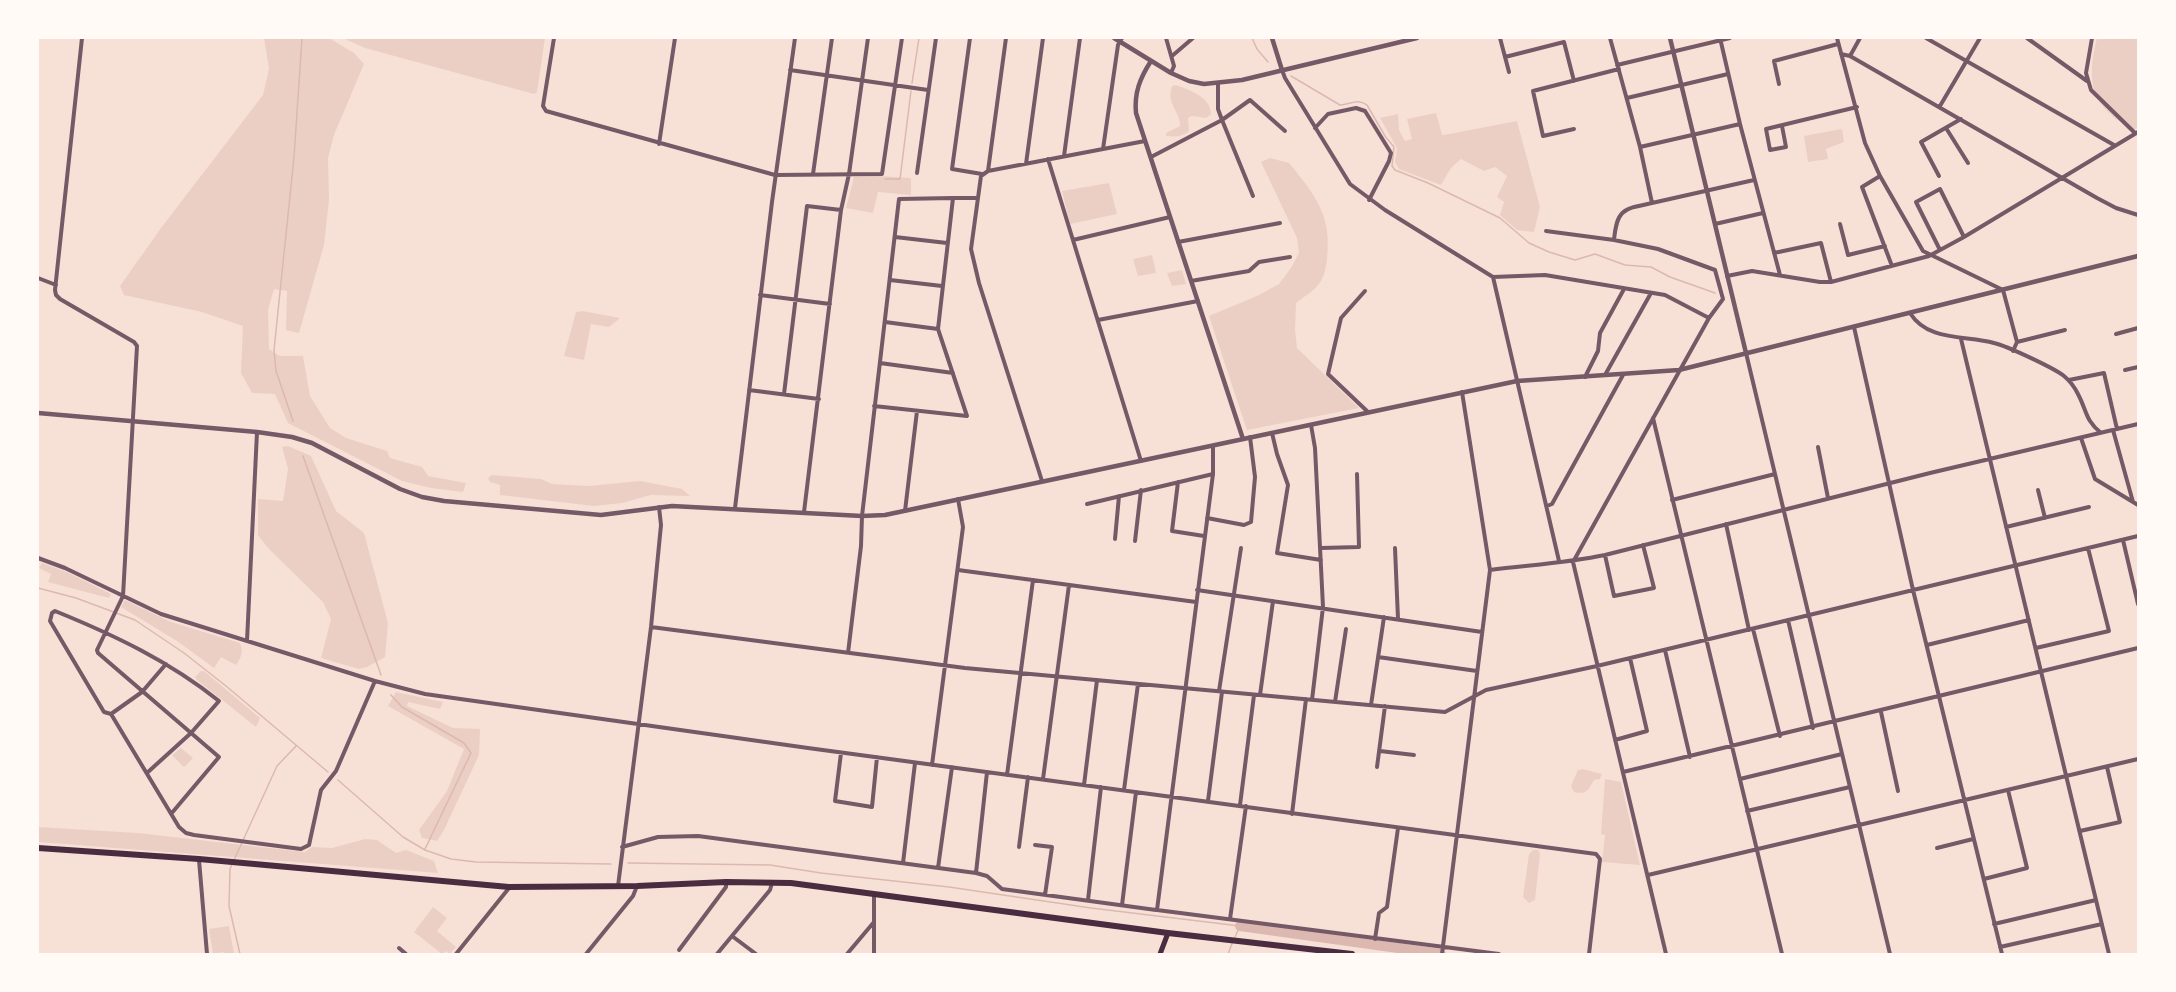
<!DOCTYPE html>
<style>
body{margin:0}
#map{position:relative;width:2176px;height:992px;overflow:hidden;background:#f7e1d7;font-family:"Open Sans",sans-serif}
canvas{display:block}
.frame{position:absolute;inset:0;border:39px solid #fffaf5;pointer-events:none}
</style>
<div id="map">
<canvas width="2176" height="992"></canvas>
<div class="frame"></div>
</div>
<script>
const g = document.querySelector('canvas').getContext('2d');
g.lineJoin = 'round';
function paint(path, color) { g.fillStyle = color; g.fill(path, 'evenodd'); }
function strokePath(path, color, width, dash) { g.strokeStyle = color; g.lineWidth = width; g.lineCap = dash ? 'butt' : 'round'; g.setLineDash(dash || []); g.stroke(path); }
const green = new Path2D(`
 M264,38H329L354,53L364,64L334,135L328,158L329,200L324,245L299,333L286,330L287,291L274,289L268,310L269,349L280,356H303L310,396L330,428L346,438L387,451L390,458L422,467L428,476L466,483L463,492L431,488L402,481L288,423L275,394L252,393L241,373L243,326L202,312L124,295L120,286L161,228L263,95L269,69Z
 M343,38H545L537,92L534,94L365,48Z
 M2097,38H2138V127L2134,130C2090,107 2086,82 2097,38Z
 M1176,85C1190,90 1211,97 1211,114L1206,118L1192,116L1188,118L1189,131C1182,137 1175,137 1166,136V133L1180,126C1180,110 1166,105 1172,86Z
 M1436,113L1442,135H1444L1517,121L1540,207L1534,232L1517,230L1500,215L1504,202L1497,197L1507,176L1495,167L1484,171L1461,159L1451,168L1441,185L1399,169L1395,162L1397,148L1380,118L1398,114L1399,130L1405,141L1412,139L1407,119Z
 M1842,129L1844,142L1826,149L1828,159L1808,162L1804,136Z
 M1270,158L1289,163C1315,195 1332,215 1327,259C1326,267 1324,279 1318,285C1313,292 1303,297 1296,303L1295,330L1297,348L1359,408L1247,430L1209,316L1257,296L1279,284L1291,268L1299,253L1297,238L1261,162Z
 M879,176L911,178V195L878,192L873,213L846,208L854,177Z
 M1109,183L1117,214L1070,224L1062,191Z
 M1152,255L1156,273L1138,276L1133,259Z
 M1182,270L1186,284L1172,286L1167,273Z
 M582,311L620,318L609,327L591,324L584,360L564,356L576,312Z
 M288,446L311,456L336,511L364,533L388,623L385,657L367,667L359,669L321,658L331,619L323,602L268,548L258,535V499L283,501L288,469L282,447Z
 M492,475L541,479L552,484L589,486L640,481L682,489L690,496L651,495L622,503L594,506L500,495V485L490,482L488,478Z
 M42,563L67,572L111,594L109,598L48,582L51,574L39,568Z
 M125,600L171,622L240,643C244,652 241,657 236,665L221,657L214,668L177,641L121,607Z
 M201,671H204L260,718L256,727L197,680L195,677Z
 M396,692L443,702L440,709L408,702L407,706L453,728L480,729L479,755L444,830L437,841L422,838L419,830L447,791L464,749L388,706Z
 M181,748L193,758L184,767L172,755Z
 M1583,769L1602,774L1600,779L1594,780C1588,790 1587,795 1574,792L1571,786L1578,770Z
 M1605,779L1621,782L1640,865L1602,862L1605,835L1601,834Z
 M38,827L138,833L305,852L312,847L332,848L365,839L377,840L396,853L406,850L434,861L438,873L38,842Z
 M1533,850H1538L1540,854L1535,900L1529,903L1523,897L1529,854Z
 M433,907L447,918L437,931L456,947L450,954L446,951L442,954L414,932Z
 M229,926L234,954H224L223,952L213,954L209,929Z`);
const stream = new Path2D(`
 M1252,38L1257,49L1268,62
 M1291,76L1340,105C1351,104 1358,98 1367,105L1385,136L1394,147L1392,166L1395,170L1428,183L1500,218L1529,243L1549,252L1575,260L1595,254L1625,265L1651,267L1670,277L1715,293
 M912,83L919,38
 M885,179H900L911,91
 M293,421L276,371L274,350L294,157L302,38
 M303,456L381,675
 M38,588L76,598L135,620L184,653L226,686L328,772
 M391,695L402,707L464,743L471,753L425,849
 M338,780L403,837L425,850L451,859L476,862L611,864
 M234,860L277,766L296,746
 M628,863L770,865L821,873L949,887L1091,908L1240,926L1235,937
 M232,864L230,869L229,906L240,954
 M1228,954L1233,941`);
const river = new Path2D(`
 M1240,926L1441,954`);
const minor = new Path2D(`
 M82,38L55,290L56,295L60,299L134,342L137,346L123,596L97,650L98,653L219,757L171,814
 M554,38L543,106L546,111L775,175L882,174L902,38
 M970,38L952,169L982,174
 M1166,38L1174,66L1171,73
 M1500,38L1509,72
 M1610,38L1640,147L1652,203L1754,180
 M1720,38L1740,124L1780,275
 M1837,38L1865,143L1880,176L1923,251L2003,290L2017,342L2013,351
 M1926,38L2114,145
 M2027,38L2087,81
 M2092,38L2086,73L2091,90L2135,133
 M1841,54L1850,56L2097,198L2116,208L2138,215
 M1172,56L1193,38
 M1850,56L1860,38
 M1505,57L1564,42L1574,81
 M1617,65L1730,38
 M790,70L928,90
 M1282,70L1285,78L1350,184L1385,210L1493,277L1559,561
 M1218,83V109L1222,120L1250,100L1285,131
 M1779,84L1774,61L1838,44
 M1627,98L1728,74
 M1940,106L1980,38
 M1782,126L1786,147L1770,150L1766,129L1857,107
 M1315,128L1328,114L1356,108L1365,111L1391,153L1389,161L1369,200
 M1946,128L1968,163
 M1574,129L1543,136L1533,91L1619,69
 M659,144L675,38
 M1640,147L1740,124
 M1103,149L1118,45L1122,38
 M1064,156L1080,38
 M1151,157L1222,120L1253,196
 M1048,159L1141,461
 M1026,164L1043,38
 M988,171L1006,38
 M917,173L936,38
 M813,174L832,38
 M1880,176L1862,187L1892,266
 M1939,176L1921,142L1961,119
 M953,198H978
 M1715,224L1763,213
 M1840,224L1848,255L1885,246
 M1546,231L1614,240L1658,249L1715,270L1723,299L1709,318L1573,562L1666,954
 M895,237L947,243
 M1073,240L1170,217
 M1614,240C1617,209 1623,209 1652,203
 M1178,242L1280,223
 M1940,250L1916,202L1940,189L1964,237
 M1774,253L1821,243L1831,282
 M1727,276L1752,271L1820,282H1831L1929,256L1964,237L2138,132
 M1493,277L1545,275L1665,295L1709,318
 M38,278L56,285
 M890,280L942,286
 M1191,281L1249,271L1259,262L1290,257
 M1365,291L1341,318L1328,374L1368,412
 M760,295L830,304
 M1910,313C1928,342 1966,335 1994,343C2007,346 2054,368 2064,376C2070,381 2075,388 2078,394C2087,411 2085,420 2101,433
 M1098,320L1198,301
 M885,322L938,329
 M1854,327L1913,590L2002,954
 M2116,334L2138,328
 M1961,339L2109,954
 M2017,342L2065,330
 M1746,353L1890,954
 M880,363L953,373
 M2125,370L2138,367
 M1605,375L1651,293
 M1585,377L1598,351L1600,333L1624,289
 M2069,380L2104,373L2117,429
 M749,390L819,399
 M784,394L807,206L841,210
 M1653,418L1782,954
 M1311,425L1315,448L1323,607L1312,700
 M2113,430L2133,502L2138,505
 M1272,433L1277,454L1288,485L1277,553L1321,560
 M2081,438L2095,479L2133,502
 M1213,446V474L1157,910L1499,954
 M1818,447L1828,498
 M1042,481L979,283L971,249L981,176L988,171L1145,141
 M1178,482L1172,531L1204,536
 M2038,490L2045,518
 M1672,500L1775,474
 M1087,504L1213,474
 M1547,506L1552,504L1623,375
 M735,508L772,202L795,38
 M905,511L917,411
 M804,512L841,210L849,174L868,38
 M1207,518L1244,525L1251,522L1255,477L1250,437
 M1726,524L1749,630
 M2006,527L2089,507
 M1115,539L1119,496
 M2123,540L2138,604
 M1135,541L1141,490
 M1321,548L1359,547L1357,474
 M1395,548L1398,619
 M1605,555L1614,596L1654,588L1643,545
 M38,558L65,568L161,614L375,681L425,694L808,748L1596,854L1600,859L1589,954
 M958,570L1196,602
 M1490,570C1529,565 1567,563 1605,555L1930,473L2138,424
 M1197,590L1482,632
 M1788,620L1813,728
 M651,627L965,668L1445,712L1486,690L1597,666L2138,536
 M1753,629L1780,736
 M247,641L257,432
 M1927,645L2029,620
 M2036,648L2109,631L2088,548
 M1665,650L1690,757
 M848,653L861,546L862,516L899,199L953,198L938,329L967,416L874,406
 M1378,657L1477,671
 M166,664L142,692L111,714L179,827L186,833L194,835L301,849L309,845L321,790L336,771L375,681
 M1219,691L1241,548
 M1260,695L1273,601
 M1335,702L1346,629
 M1371,705L1384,617
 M1881,712L1898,791
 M111,714L104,712L50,621L52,613L55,611C114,635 169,661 219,701L191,733L148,772
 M1615,740L1647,731L1630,658
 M1380,751L1414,755
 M841,753L835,801L872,807L877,757
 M932,765L963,527L958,499
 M1377,767L1385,706
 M1623,772L2138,648
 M1007,775L1033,580
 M1043,779L1069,585
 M1740,779L1842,754
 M1084,785L1097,680
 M1124,790L1138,684
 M1208,801L1222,692
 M1240,805L1254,695
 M1747,811L1850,787
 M1292,814L1306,699
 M2080,831L2120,822L2107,767
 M1035,845L1052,847L1045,895
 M622,847L658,837L698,836L976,873L987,876L1002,889L1156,910
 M1019,847L1028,777
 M1937,848L1973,839
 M199,860L207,954
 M903,863L915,763
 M938,868L952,767
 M976,873L987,772
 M1648,875L2138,759
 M1984,879L2027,868L2008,790
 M618,886L651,627L661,525L659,507
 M874,894V954
 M1088,900L1101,787
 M1122,905L1136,792
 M1230,919L1246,806
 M1994,924L2096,900
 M732,936L756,954
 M1375,939L1379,913L1387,907L1398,828
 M2000,947L2102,924
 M399,948L406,954
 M679,950L726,887V882
 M456,954L509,888
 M586,954L633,896L637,886
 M717,954L770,890L772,883
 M847,954L874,922
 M1442,954L1490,570L1462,392`);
const tertiary = new Path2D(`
 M1114,38L1171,73L1189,81L1204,84L1242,80L1417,38
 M1272,38L1282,70
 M1670,38L1746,353
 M1151,61C1140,78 1134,93 1136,113L1243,439
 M38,413L257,432L292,437L312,443L400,489L422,497L444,501L601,515L672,506L862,516L885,515L1517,381L1679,370L2138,256`);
const secondary = new Path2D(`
 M1160,954L1168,933`);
const primary = new Path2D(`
 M38,848L199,859L509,887L637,886L726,882L791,883L1168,933L1352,954`);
paint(green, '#ebcfc5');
strokePath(stream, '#dcb8b0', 1.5);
strokePath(river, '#dcb8b0', 10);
strokePath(minor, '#755966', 4);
strokePath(tertiary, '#755966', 4.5);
strokePath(secondary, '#4a2c40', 5);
strokePath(primary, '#4a2c40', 6);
</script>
